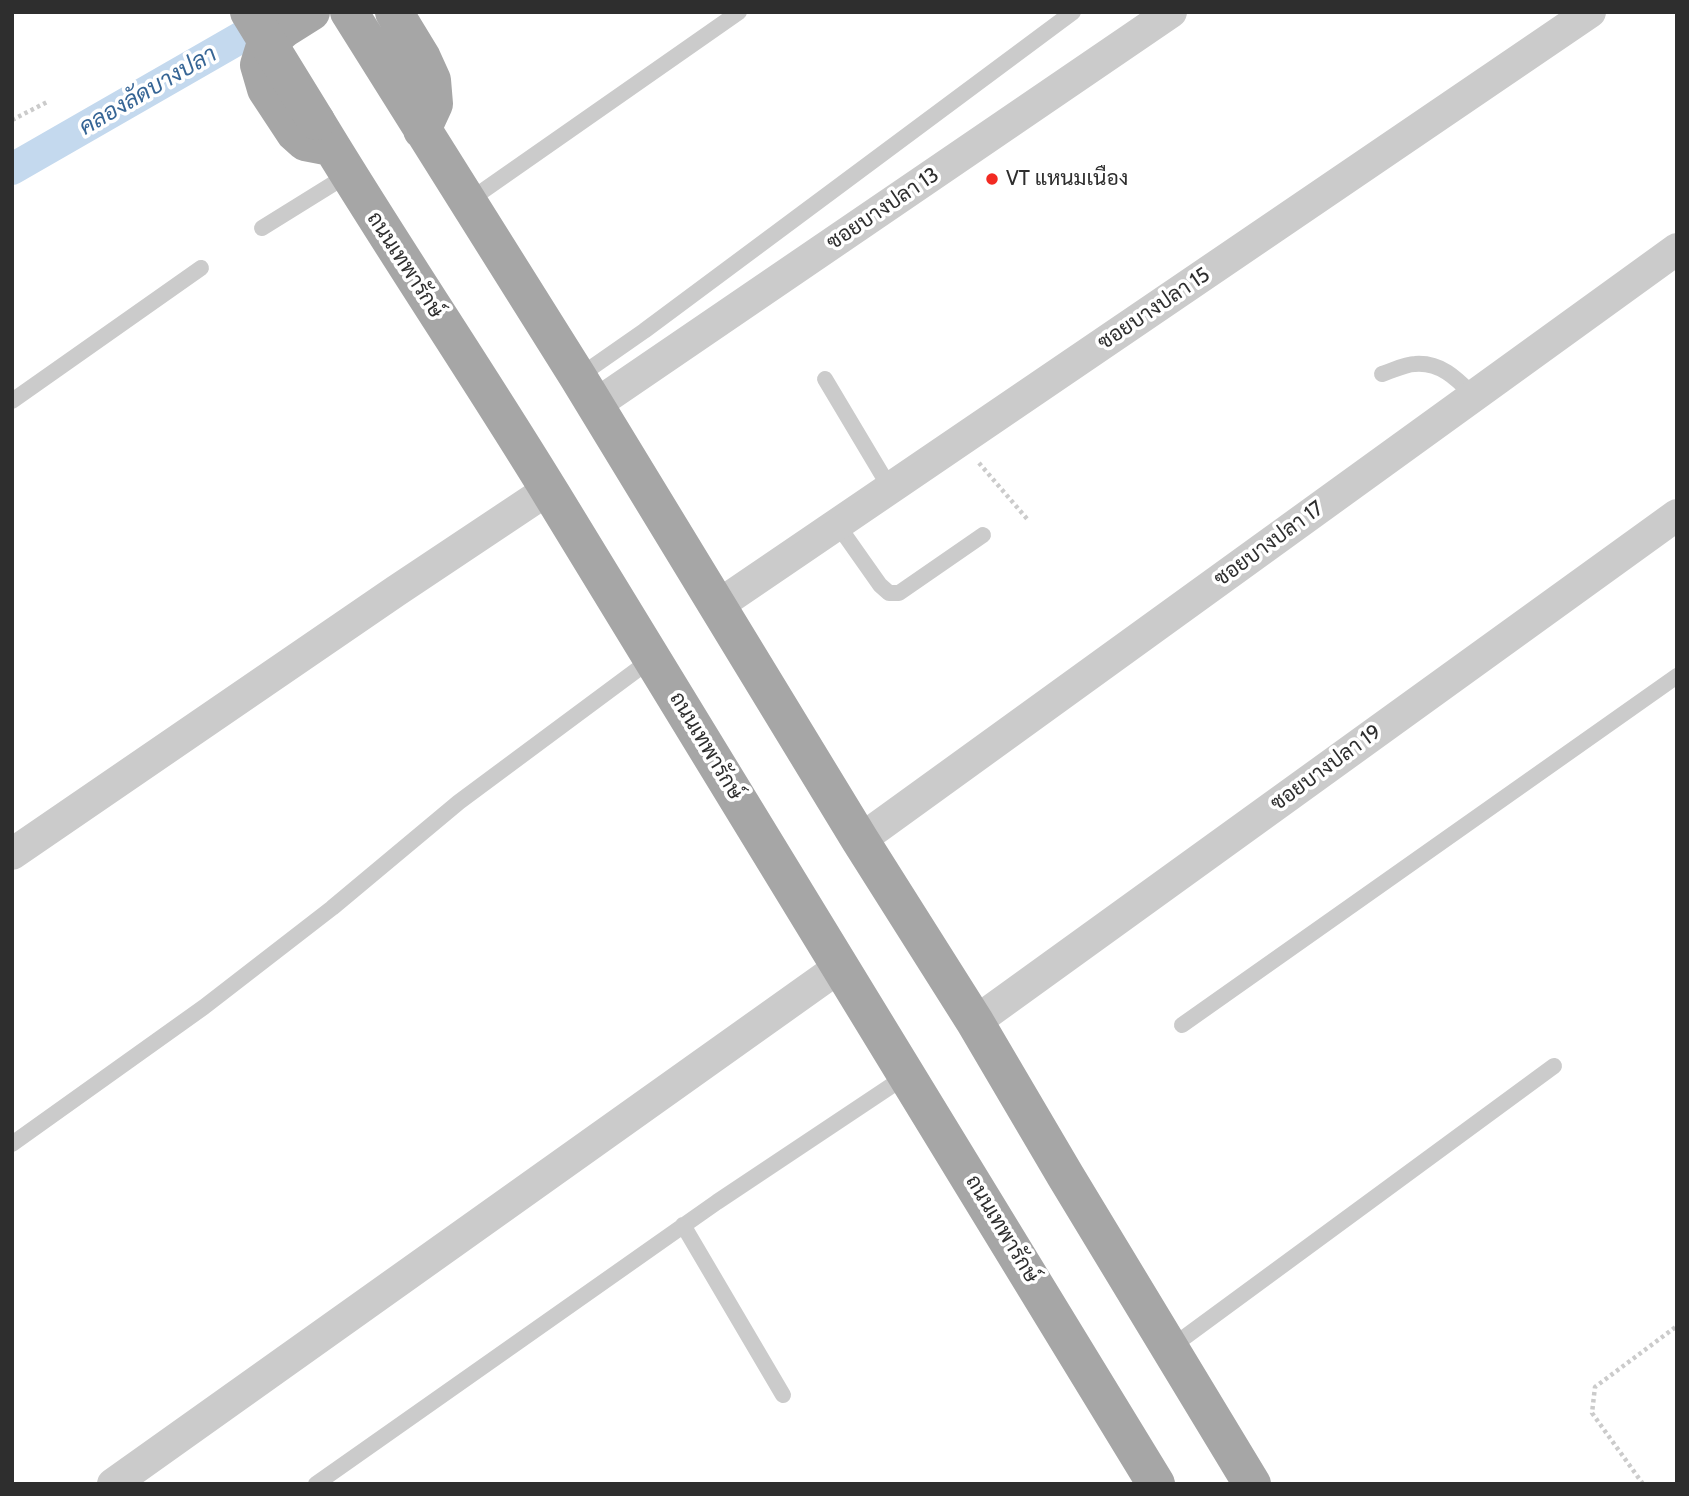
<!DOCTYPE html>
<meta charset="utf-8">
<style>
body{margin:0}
#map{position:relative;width:1689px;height:1496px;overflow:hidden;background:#fff;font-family:Cabin,sans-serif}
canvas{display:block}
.frame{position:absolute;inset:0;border:14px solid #2e2e2e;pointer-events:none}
</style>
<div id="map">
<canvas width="1689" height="1496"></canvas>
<div class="frame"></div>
</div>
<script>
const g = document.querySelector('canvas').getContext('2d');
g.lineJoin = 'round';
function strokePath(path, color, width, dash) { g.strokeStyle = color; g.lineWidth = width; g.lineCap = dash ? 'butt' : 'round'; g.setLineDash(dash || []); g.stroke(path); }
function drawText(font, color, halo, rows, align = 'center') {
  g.font = font + ' Cabin,Sarabun,sans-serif'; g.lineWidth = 7; g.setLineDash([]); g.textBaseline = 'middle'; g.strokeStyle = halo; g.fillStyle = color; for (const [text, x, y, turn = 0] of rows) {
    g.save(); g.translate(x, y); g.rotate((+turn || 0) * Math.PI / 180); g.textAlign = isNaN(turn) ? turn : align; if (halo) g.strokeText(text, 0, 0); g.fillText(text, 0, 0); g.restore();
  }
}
const canal = new Path2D(`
 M12,169L280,15`);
const path = new Path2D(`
 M12,120L49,101
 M979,463L1028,520
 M1643,1484L1592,1413L1595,1387L1677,1326`);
const service = new Path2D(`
 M467,202L739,12
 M262,228L349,174
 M1382,374C1392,371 1405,364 1415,364C1441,362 1457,379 1474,396
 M578,377L644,331L1073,12
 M825,379L890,488
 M12,401L201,268
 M837,524L880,585L889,593H899L983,535
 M1182,1025L1677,676
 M12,1144L204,1007L332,908L459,802L653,658
 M683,1225L783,1395
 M1170,1348L1554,1066
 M316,1484L717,1202L909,1074`);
const minor = new Path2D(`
 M595,405L1171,12
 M717,606L1590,12
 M860,840L1677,249
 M12,854L396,591L549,489
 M975,1022L1677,515
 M113,1484L841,966`);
const primary = new Path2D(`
 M311,12L284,29L271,40L264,49L259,65L266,89L295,133L305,142L331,147
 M349,12L578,377L860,840L975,1022L1065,1175L1252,1484
 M394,12L422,58L432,80L434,104L422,130
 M316,121C392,247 475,369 552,495C755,823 956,1153 1156,1484`);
const primaryBridge = new Path2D(`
 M249,12L316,121`);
const markers = [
 [992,179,7,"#f22a22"]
];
const poiNames = [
 ["VT แหนมเนือง",1006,179]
];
const streetNames = [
 ["ซอยบางปลา 13",883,209,-34],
 ["ถนนเทพารักษ์",405,265,57],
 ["ซอยบางปลา 15",1154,309,-34],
 ["ซอยบางปลา 17",1269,544,-36],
 ["ถนนเทพารักษ์",706,746,59],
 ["ซอยบางปลา 19",1326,768,-36],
 ["ถนนเทพารักษ์",1002,1229,59]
];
const waterNames = [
 ["คลองลัดบางปลา",148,91,-30]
];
strokePath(canal, '#c4d9ee', 32);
strokePath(path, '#cbcbcb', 4.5, [3.5, 3.5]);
strokePath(service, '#cbcbcb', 16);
strokePath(minor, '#cbcbcb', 32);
strokePath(primary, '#a6a6a6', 38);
strokePath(primaryBridge, '#a6a6a6', 38);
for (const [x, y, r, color] of markers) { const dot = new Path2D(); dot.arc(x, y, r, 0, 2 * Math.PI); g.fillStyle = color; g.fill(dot); strokePath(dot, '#fff', 2.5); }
drawText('21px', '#2e2e2e', '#fff', poiNames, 'left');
drawText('21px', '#2e2e2e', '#fff', streetNames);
drawText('italic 23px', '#366595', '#fff', waterNames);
</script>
